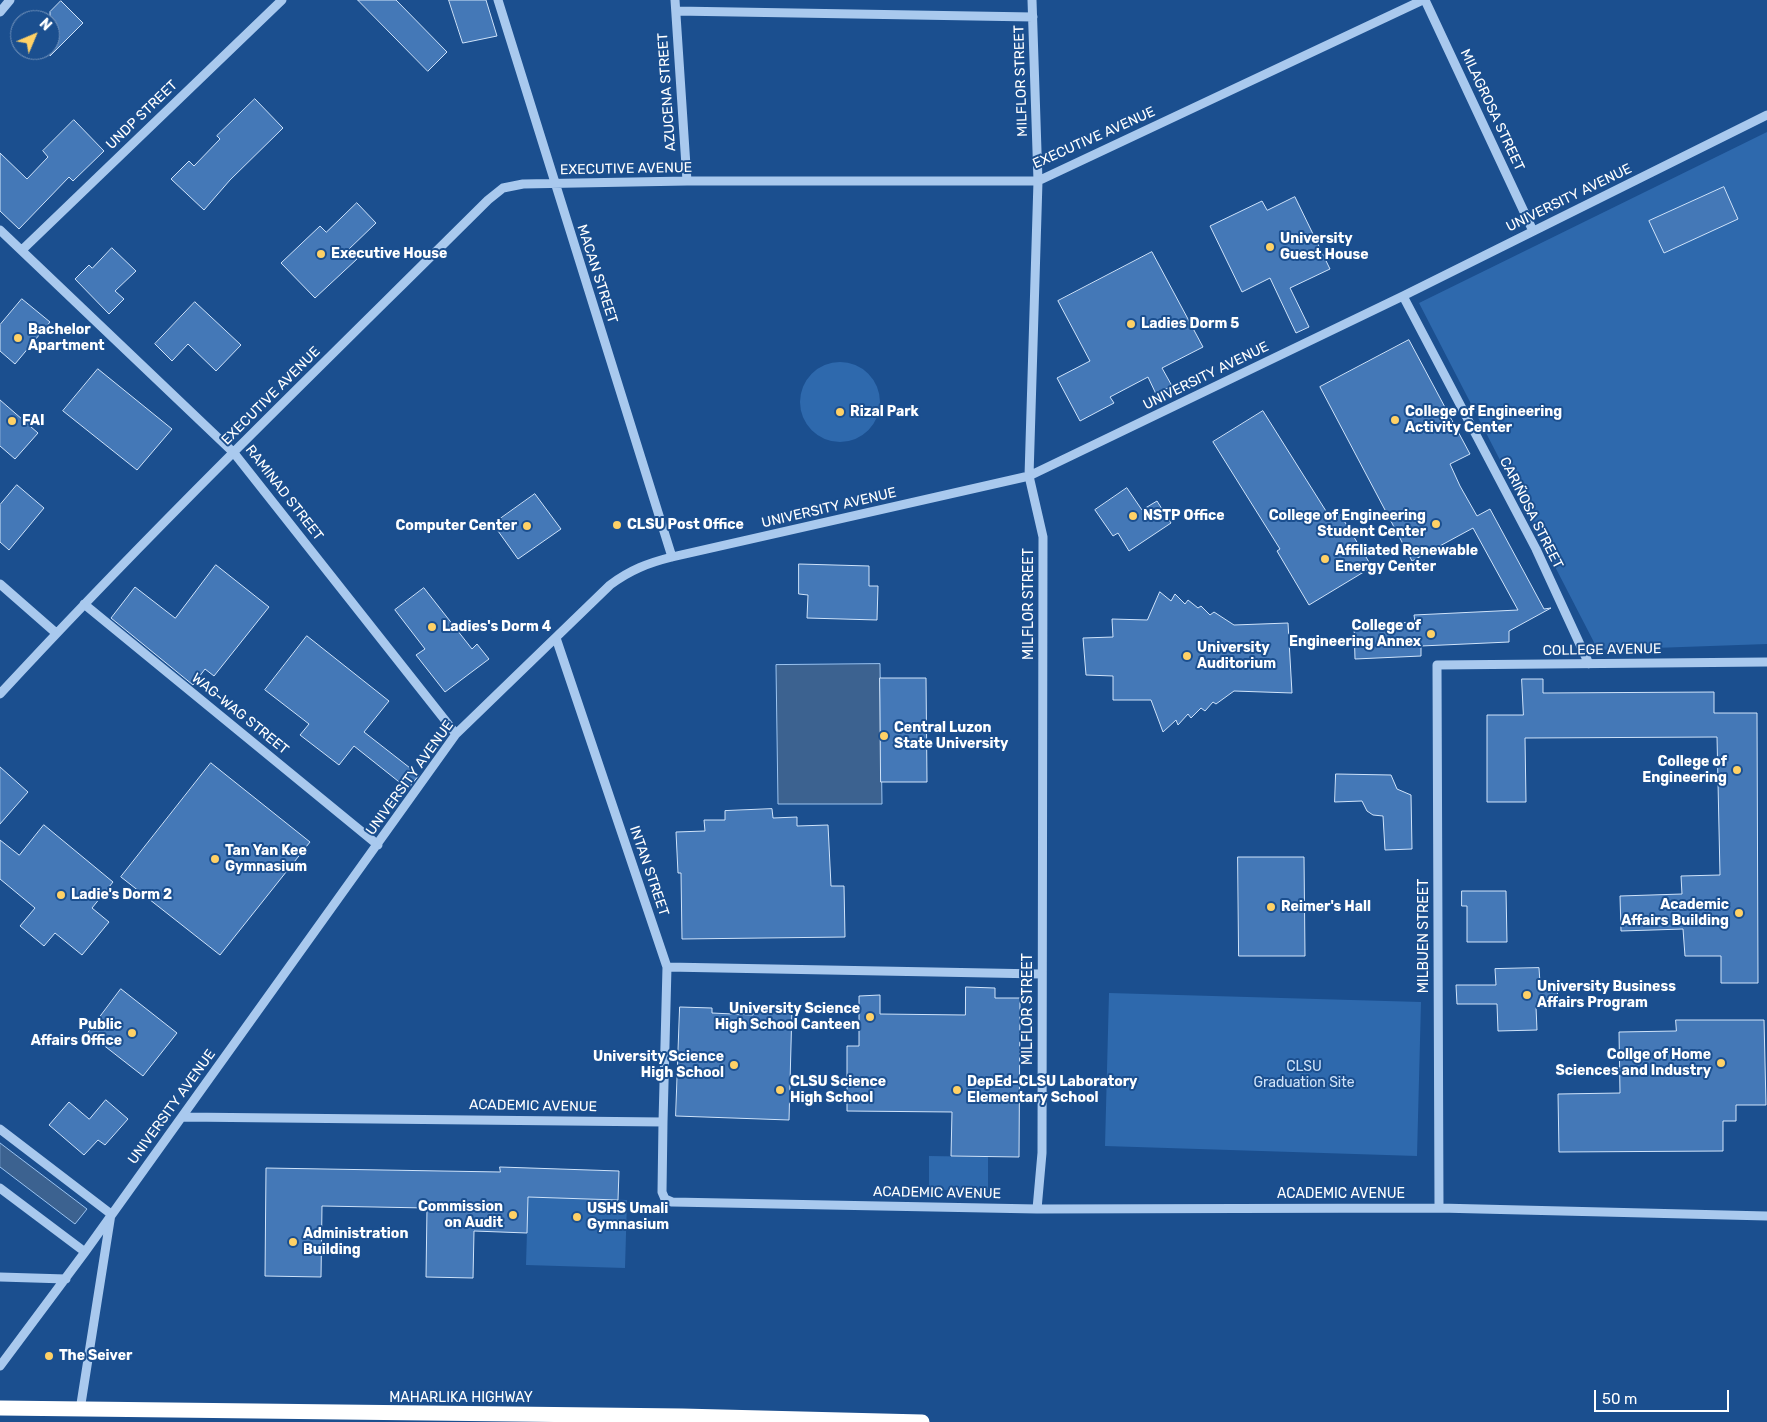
<!DOCTYPE html>
<meta charset="utf-8">
<style>
body{margin:0}
#map{position:relative;width:1767px;height:1422px;overflow:hidden;background:#1b4f8f;font-family:Rubik,sans-serif}
canvas{display:block}
.north{position:absolute;left:10px;top:10px;width:50px;height:50px;box-sizing:border-box;background:#1b4f8f;border:1px solid #7695bc;border-radius:50%;rotate:45deg;font-size:14px;font-weight:700;line-height:20px;text-align:center;color:#fff}
.north::after{content:'';display:block;margin:auto;width:18px;height:22px;background:#ffd166;clip-path:polygon(50% 0,100% 100%,50% 72%,0 100%)}
.scale{position:absolute;left:1594px;top:1390px;width:135px;height:22px;box-sizing:border-box;border:2px solid #fff;border-top:0;padding-left:6px;font-size:15px;line-height:18px;white-space:nowrap;color:#fff;-webkit-text-stroke:4px #1b4f8f;paint-order:stroke}
</style>
<div id="map">
<canvas width="1767" height="1422"></canvas>
<div class="north">N</div>
<div class="scale">50 m</div>
</div>
<script>
const g = document.querySelector('canvas').getContext('2d');
g.lineJoin = 'round';
function paint(path, color) { g.fillStyle = color; g.fill(path, 'evenodd'); }
function strokePath(path, color, width, dash) { g.strokeStyle = color; g.lineWidth = width; g.lineCap = dash ? 'butt' : 'round'; g.setLineDash(dash || []); g.stroke(path); }
function drawText(font, color, halo, rows, align = 'center') {
  g.font = font + ' Rubik,sans-serif'; g.lineWidth = 4; g.setLineDash([]); g.textBaseline = 'middle'; g.strokeStyle = halo; g.fillStyle = color; for (const [text, x, y, turn = 0] of rows) {
    g.save(); g.translate(x, y); g.rotate((+turn || 0) * Math.PI / 180); g.textAlign = isNaN(turn) ? turn : align; if (halo) g.strokeText(text, 0, 0); g.fillText(text, 0, 0); g.restore();
  }
}
const green = new Path2D(`
 M1767,132V644L1598,650L1419,303Z
 M800 402a40 40 0 1 1 80 0a40 40 0 1 1-80 0Z
 M1109,993L1421,1002L1417,1156L1105,1146Z
 M929,1156L988,1157V1190H929Z
 M528,1197L627,1200L625,1268L526,1265Z`);
const water = new Path2D(`
 M880,664L882,804H778L776,665Z
 M0,1143L87,1209L75,1224L0,1167Z`);
const building = new Path2D(`
 M358,0H396L447,52L428,71Z
 M449,0H486L497,36L463,43Z
 M61,1L83,23L50,56V12Z
 M255,99L283,128L230,180L204,210L171,179L189,161L194,166L220,139L217,136Z
 M74,120L104,151L73,181L69,177L19,229L0,211V153L27,179L48,157L43,151Z
 M1724,187L1738,219L1664,253L1649,221Z
 M1295,197L1330,269L1290,288L1309,327L1296,333L1270,278L1242,292L1210,226L1262,201L1267,210Z
 M357,203L376,223L348,250L357,259L315,298L281,263L320,226L326,232Z
 M112,248L136,271L115,291L124,299L109,314L75,279L89,265L92,268Z
 M1152,252L1203,347L1162,368L1172,386L1156,394L1148,377L1110,397L1114,403L1080,421L1057,378L1090,361L1058,301Z
 M22,299L50,322L15,364L0,351V325Z
 M195,302L241,345L216,371L188,344L172,361L155,344Z
 M1409,340L1470,454L1450,464L1460,486L1477,516L1490,509L1544,609L1551,608L1509,631V642L1421,646V656L1355,659L1354,625L1415,622L1414,615L1518,610L1473,528L1412,561L1320,387Z
 M98,369L172,429L137,470L63,411Z
 M0,400L38,433L15,459L0,446Z
 M1263,411L1331,519L1340,514L1372,567L1309,605L1277,551L1280,549L1213,442Z
 M17,485L44,508L9,550L0,542V505Z
 M1127,488L1142,510L1157,501L1171,523L1129,551L1118,533L1113,536L1095,510Z
 M535,494L561,529L518,559L493,524Z
 M799,564L869,566V586H878L877,620L807,618L808,595L799,594Z
 M216,565L269,607L214,676L205,669L193,685L111,618L135,587L175,618Z
 M424,588L472,649L477,644L489,659L445,692L416,655L425,649L395,610Z
 M1160,592L1171,601L1175,594L1185,604L1188,600L1198,608L1201,606L1210,615L1214,612L1234,625L1288,623L1292,693L1234,691L1216,704L1213,702L1205,711L1201,708L1191,718L1188,714L1178,725L1176,720L1163,732L1151,700H1113V676L1086,675L1083,638L1113,637L1112,619L1147,620Z
 M307,636L389,701L364,732L419,775L408,789L354,746L339,765L300,735L309,724L265,690Z
 M880,678H926L927,782H881Z
 M1522,679H1543V693L1714,692V713H1757L1758,983H1721V956H1685L1683,929L1621,931L1620,896L1682,894L1681,876L1720,875L1717,737L1525,738L1526,802H1487V715H1523Z
 M211,763L310,842L220,955L121,877Z
 M0,767L28,792L0,824Z
 M1336,774L1391,775L1397,789L1411,795L1412,849L1385,850L1383,816L1373,815L1367,811L1362,801L1335,802Z
 M772,809L773,818L797,817V826L828,825L831,886H844L845,937L682,939L681,873H678L676,832L705,831L704,820H725V811Z
 M44,825L113,882L92,908L109,922L82,955L55,933L44,946L20,926L35,908L0,879V840L19,855Z
 M1238,857H1304L1305,956H1239Z
 M1462,891H1506L1507,942H1467V906H1462Z
 M1539,968L1540,983L1557,982L1558,1006L1536,1007L1537,1030L1498,1031L1497,1004H1457L1456,985H1496L1495,969Z
 M966,987L995,988V998H1020L1019,1157L951,1156L952,1112L847,1111V1046H859V996L880,995V1014L965,1015Z
 M121,989L177,1033L143,1076L88,1033Z
 M680,1007L712,1008V1013L753,1015V1007L792,1008L789,1120L676,1116Z
 M1676,1020H1764L1766,1105H1736V1121H1723V1151L1559,1152L1558,1094L1620,1093L1619,1032L1676,1031Z
 M106,1100L128,1119L105,1145L98,1140L84,1155L49,1125L69,1102L89,1119Z
 M500,1167L619,1171L618,1200L528,1197L527,1233L474,1231L473,1278L426,1277L427,1208L322,1206L321,1277L265,1276L266,1168L500,1172Z`);
const minor = new Path2D(`
 M498,0L672,557
 M675,0L687,181
 M1032,0L1038,181L1029,476L1043,537L1042,1153L1037,1209
 M1425,0L1533,231
 M676,11L1033,17
 M0,12L10,0
 M0,230L234,453L456,734
 M22,250L282,0
 M1403,296L1536,549L1589,664
 M0,584L56,633
 M84,604L378,845
 M556,638L667,967L663,1122
 M0,694C157,524 324,363 488,200L503,188L523,184L687,181H1038L1423,0
 M667,967L1041,974
 M183,1117L663,1122L662,1192L665,1199L672,1202L1037,1209L1439,1208L1767,1216
 M0,1129L111,1214L80,1410
 M0,1188L85,1252
 M1439,1208L1437,665L1767,662
 M0,1277L66,1279
 M0,1366L85,1252L456,734L610,585C630,570 648,563 672,557L1029,476L1403,296L1767,115`);
const highway = new Path2D(`
 M0,1408L682,1416L922,1422`);
const markers = [
 [1270,247,5,"#ffd166"],
 [321,254,5,"#ffd166"],
 [1131,324,5,"#ffd166"],
 [18,338,5,"#ffd166"],
 [840,412,5,"#ffd166"],
 [1395,420,5,"#ffd166"],
 [12,421,5,"#ffd166"],
 [1133,516,5,"#ffd166"],
 [1436,524,5,"#ffd166"],
 [617,525,5,"#ffd166"],
 [527,526,5,"#ffd166"],
 [1325,559,5,"#ffd166"],
 [432,627,5,"#ffd166"],
 [1431,634,5,"#ffd166"],
 [1187,656,5,"#ffd166"],
 [884,736,5,"#ffd166"],
 [1737,770,5,"#ffd166"],
 [215,859,5,"#ffd166"],
 [61,895,5,"#ffd166"],
 [1271,907,5,"#ffd166"],
 [1739,913,5,"#ffd166"],
 [1527,995,5,"#ffd166"],
 [870,1017,5,"#ffd166"],
 [132,1033,5,"#ffd166"],
 [1721,1063,5,"#ffd166"],
 [734,1065,5,"#ffd166"],
 [780,1090,5,"#ffd166"],
 [957,1090,5,"#ffd166"],
 [513,1215,5,"#ffd166"],
 [577,1217,5,"#ffd166"],
 [293,1242,5,"#ffd166"],
 [49,1356,5,"#ffd166"]
];
const streetNames = [
 ["MILFLOR STREET",1021,81,-92],
 ["AZUCENA STREET",667,92,-94],
 ["MILAGROSA STREET",1492,110,65],
 ["UNDP STREET",142,115,-44],
 ["EXECUTIVE AVENUE",1094,138,-24],
 ["EXECUTIVE AVENUE",626,169,-1],
 ["UNIVERSITY AVENUE",1569,198,-26],
 ["MACAN STREET",597,274,72],
 ["UNIVERSITY AVENUE",1206,376,-26],
 ["EXECUTIVE AVENUE",271,396,-45],
 ["RAMINAD STREET",284,493,52],
 ["UNIVERSITY AVENUE",829,508,-13],
 ["CARIÑOSA STREET",1531,513,63],
 ["MILFLOR STREET",1029,604,-90],
 ["COLLEGE AVENUE",1602,650,-1],
 ["WAG-WAG STREET",240,714,39],
 ["UNIVERSITY AVENUE",410,778,-54],
 ["INTAN STREET",649,871,71],
 ["MILBUEN STREET",1424,936,-90],
 ["MILFLOR STREET",1028,1009,-90],
 ["ACADEMIC AVENUE",533,1106,1],
 ["UNIVERSITY AVENUE",172,1107,-54],
 ["ACADEMIC AVENUE",937,1193,1],
 ["ACADEMIC AVENUE",1341,1194],
 ["MAHARLIKA HIGHWAY",461,1398]
];
const poiNames = [
 ["University",1280,239],
 ["Guest House",1280,255],
 ["Executive House",331,254],
 ["Ladies Dorm 5",1141,324],
 ["Bachelor",28,330],
 ["Apartment",28,346],
 ["Rizal Park",850,412],
 ["College of Engineering",1405,412],
 ["Activity Center",1405,428],
 ["FAI",22,421],
 ["NSTP Office",1143,516],
 ["College of Engineering",1426,516,"right"],
 ["Student Center",1426,532,"right"],
 ["CLSU Post Office",627,525],
 ["Computer Center",517,526,"right"],
 ["Affiliated Renewable",1335,551],
 ["Energy Center",1335,567],
 ["College of",1421,626,"right"],
 ["Engineering Annex",1421,642,"right"],
 ["Ladies's Dorm 4",442,627],
 ["University",1197,648],
 ["Auditorium",1197,664],
 ["Central Luzon",894,728],
 ["State University",894,744],
 ["College of",1727,762,"right"],
 ["Engineering",1727,778,"right"],
 ["Tan Yan Kee",225,851],
 ["Gymnasium",225,867],
 ["Ladie's Dorm 2",71,895],
 ["Academic",1729,905,"right"],
 ["Affairs Building",1729,921,"right"],
 ["Reimer's Hall",1281,907],
 ["University Business",1537,987],
 ["Affairs Program",1537,1003],
 ["University Science",860,1009,"right"],
 ["High School Canteen",860,1025,"right"],
 ["Public",122,1025,"right"],
 ["Affairs Office",122,1041,"right"],
 ["Collge of Home",1711,1055,"right"],
 ["Sciences and Industry",1711,1071,"right"],
 ["University Science",724,1057,"right"],
 ["High School",724,1073,"right"],
 ["CLSU Science",790,1082],
 ["High School",790,1098],
 ["DepEd-CLSU Laboratory",967,1082],
 ["Elementary School",967,1098],
 ["Commission",503,1207,"right"],
 ["on Audit",503,1223,"right"],
 ["USHS Umali",587,1209],
 ["Gymnasium",587,1225],
 ["Administration",303,1234],
 ["Building",303,1250],
 ["The Seiver",59,1356]
];
const parkNames = [
 ["CLSU",1304,1067],
 ["Graduation Site",1304,1083]
];
paint(green, '#2e69ad');
paint(water, '#3c6290');
strokePath(water, '#9cc4f0', 1);
paint(building, '#4478b7');
strokePath(building, '#cfe3fa', 1);
strokePath(minor, '#a9c9ee', 9);
strokePath(highway, '#fff', 15);
for (const [x, y, r, color] of markers) { const dot = new Path2D(); dot.arc(x, y, r, 0, 2 * Math.PI); g.fillStyle = color; g.fill(dot); strokePath(dot, '#1b4f8f', 2); }
drawText('14px', '#fff', '#1b4f8f', streetNames);
drawText('bold 14px', '#fff', '#1b4f8f', poiNames, 'left');
drawText('14px', '#cfe3fa', '#1b4f8f', parkNames);
</script>
